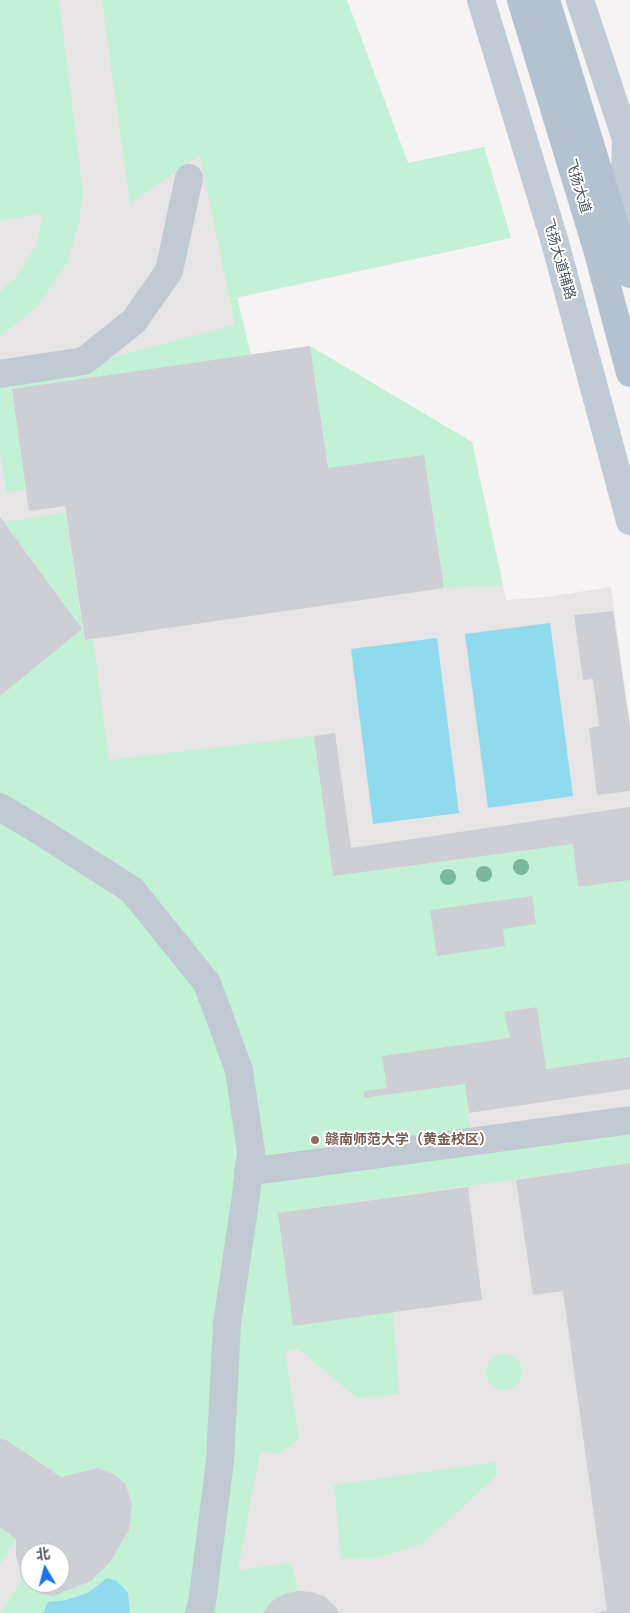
<!DOCTYPE html>
<meta charset="utf-8">
<style>
body{margin:0}
#map{position:relative;width:630px;height:1613px;overflow:hidden;background:#f5f3f3;font-family:Mulish,"Noto Sans SC",sans-serif}
canvas{display:block}
.north{position:absolute;left:20px;top:1543px;width:50px;height:50px;box-sizing:border-box;background:#fff;border:1px solid #b7bbc0;border-radius:50%;rotate:352deg;font-size:14px;font-weight:700;line-height:20px;text-align:center;color:#4a5661}
.north::after{content:'';display:block;margin:auto;width:18px;height:22px;background:#1a73e8;clip-path:polygon(50% 0,100% 100%,50% 72%,0 100%)}
</style>
<div id="map">
<canvas width="630" height="1613"></canvas>
<div class="north">北</div>
</div>
<script>
const g = document.querySelector('canvas').getContext('2d');
g.lineJoin = 'round';
function paint(path, color) { g.fillStyle = color; g.fill(path, 'evenodd'); }
function strokePath(path, color, width, dash) { g.strokeStyle = color; g.lineWidth = width; g.lineCap = dash ? 'butt' : 'round'; g.setLineDash(dash || []); g.stroke(path); }
function drawText(font, color, halo, rows, align = 'center') {
  g.font = font + ' Mulish,"Noto Sans SC",sans-serif'; g.lineWidth = 4; g.setLineDash([]); g.textBaseline = 'middle'; g.strokeStyle = halo; g.fillStyle = color; for (const [text, x, y, turn = 0] of rows) {
    g.save(); g.translate(x, y); g.rotate((+turn || 0) * Math.PI / 180); g.textAlign = isNaN(turn) ? turn : align; if (halo) g.strokeText(text, 0, 0); g.fillText(text, 0, 0); g.restore();
  }
}
const education = new Path2D(`
 M0,0H346L408,163L484,147L511,238L237,298L251,355L310,346L472,442L506,600L547,597L611,587L630,727V1613H0ZM30,1553H60V1583H30Z`);
const green = new Path2D(`
 M0,0H59L83,192L79,223L67,263L38,306L0,336V292L16,277L37,244L43,214L0,220Z
 M102,0H347L408,163L484,147L511,238L237,297L251,355L12,389L26,490L6,493L0,449V374L100,360L235,325L200,155L130,204Z
 M310,346L472,442L503,585L444,588L424,455L328,468Z
 M65,512L84,640L93,639L109,760L314,736L333,876L573,844L578,887L630,880V1057L546,1069L537,1007L504,1012L510,1038L383,1056L387,1088L364,1092L365,1098L465,1084L471,1141L630,1120V1163L278,1213L293,1325L393,1312L399,1394L357,1398L299,1349L285,1351L299,1439L279,1454L260,1452L238,1570L291,1563L298,1591C281,1595 274,1599 263,1613H130L128,1593L107,1578L88,1593L66,1600L48,1602L43,1613H0L23,1578L31,1587L41,1594L53,1596L91,1581L110,1562L129,1530L132,1504L125,1483L98,1468L61,1477L8,1441L0,1438V696L82,629L4,522Z
 M486 1372a18 18 0 1 1 36 0a18 18 0 1 1-36 0Z
 M496,1462L497,1475L422,1544L377,1558L341,1559L334,1485Z
 M0,1527L16,1539L0,1564Z`);
const water = new Path2D(`
 M550,623L573,796L488,808L465,634Z
 M437,638L459,813L373,824L351,649Z
 M107,1578L117,1581L128,1593L130,1613H43L48,1602L66,1600L88,1593Z`);
const building = new Path2D(`
 M310,346L328,468L424,455L444,588L85,640L65,506L29,511L12,389Z
 M0,517L82,629L0,696Z
 M613,611L630,727V791L597,795L589,728L599,726L593,679L583,680L574,615Z
 M335,733L351,848L630,807V880L578,887L573,844L333,876L314,736Z
 M532,896L536,924L503,929L505,946L437,956L430,910Z
 M537,1007L546,1069L630,1057V1089L469,1113L465,1084L364,1098V1091L387,1088L382,1056L510,1038L504,1012Z
 M630,1163V1613H596L607,1610L563,1291L533,1295L516,1180Z
 M468,1187L482,1300L293,1326L278,1213Z
 M0,1438L8,1441L61,1477L98,1468L113,1474L125,1483L132,1504L129,1530L110,1562L91,1581L53,1596L41,1594L31,1587L23,1578L16,1556V1539L0,1527ZM30,1553H60V1583H30Z
 M298,1591L312,1592L325,1597L336,1607L339,1613H263L271,1602L284,1594Z`);
const street = new Path2D(`
 M0,374L84,361L134,321L169,271L189,178
 M0,807L43,833L132,890L207,983L239,1070L251,1152L246,1195L227,1324L220,1461L202,1603L199,1613
 M248,1172L630,1120`);
const secondary = new Path2D(`
 M481,0L554,239L630,521
 M580,0L630,151
 M623,245L626,137`);
const primary = new Path2D(`
 M521,0L597,249L630,373
 M546,0L630,274`);
const trees = [
 [521,867],
 [484,874],
 [448,877]
];
const markers = [
 [315,1140,5,"#8d6e63"]
];
const streetNames = [
 ["飞扬大道",578,186,73],
 ["飞扬大道辅路",559,259,74]
];
const educationNames = [
 ["赣南师范大学（黄金校区）",325,1140]
];
paint(education, '#e6e4e5');
paint(green, '#c3f1d5');
paint(water, '#90daee');
paint(building, '#cdcfd5');
strokePath(street, '#c1cad2', 28);
strokePath(secondary, '#c1cbd6', 28);
strokePath(primary, '#b3c2d1', 28);
g.fillStyle = '#7bb799';
for (const [x, y] of trees) { g.beginPath(); g.arc(x, y, 8, 0, 2 * Math.PI); g.fill(); }
for (const [x, y, r, color] of markers) { const dot = new Path2D(); dot.arc(x, y, r, 0, 2 * Math.PI); g.fillStyle = color; g.fill(dot); strokePath(dot, '#fff', 2); }
drawText('14px', '#4a5661', '#fff', streetNames);
drawText('bold 14px', '#785e54', '#fff', educationNames, 'left');
</script>
